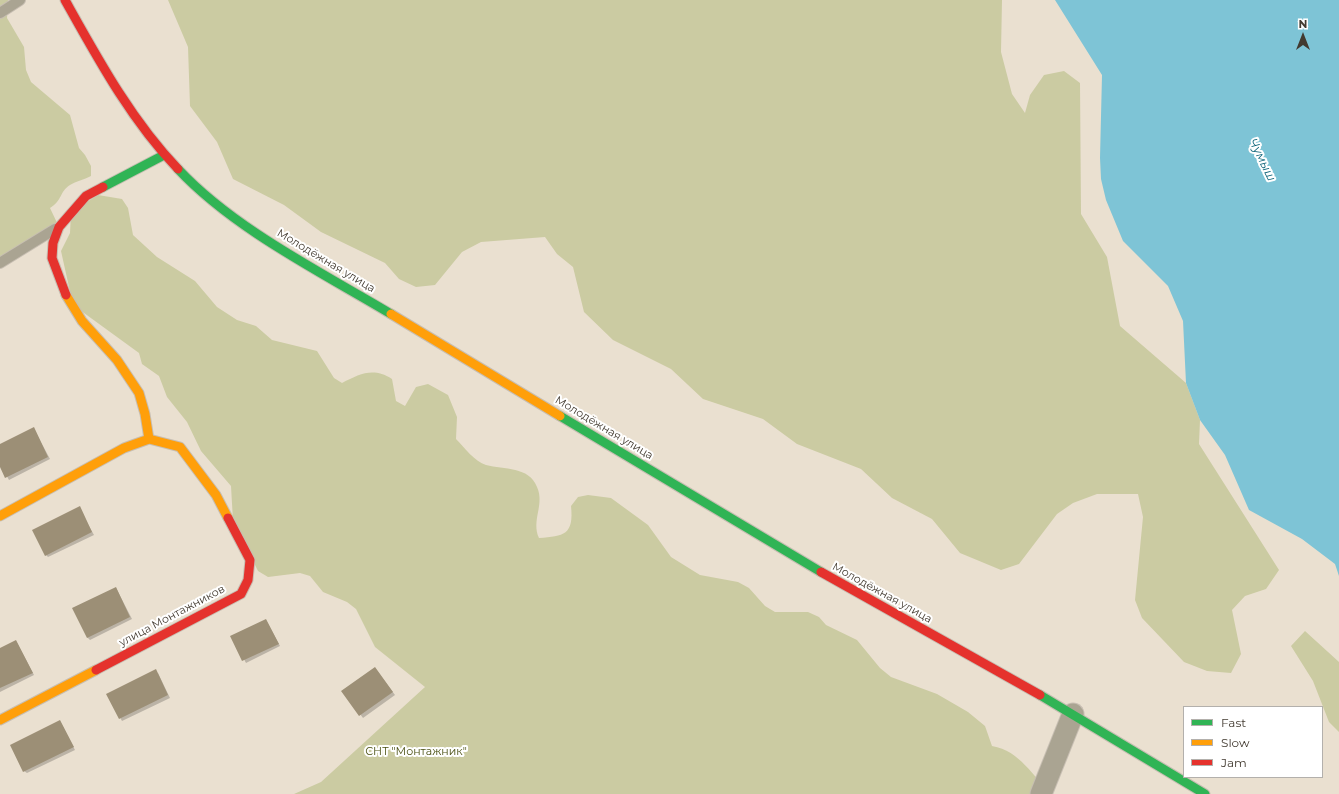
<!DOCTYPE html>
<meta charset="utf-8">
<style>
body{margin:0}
#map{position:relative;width:1339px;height:794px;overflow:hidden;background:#eae0d0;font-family:Montserrat,sans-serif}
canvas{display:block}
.legend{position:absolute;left:1183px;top:706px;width:140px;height:72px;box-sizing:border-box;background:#fff;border:1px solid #b3b0ac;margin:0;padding:5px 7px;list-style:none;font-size:12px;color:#423a30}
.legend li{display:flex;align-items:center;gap:8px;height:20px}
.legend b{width:20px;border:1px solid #b3b0ac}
.north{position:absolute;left:1283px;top:16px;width:40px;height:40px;-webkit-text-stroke:3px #fff;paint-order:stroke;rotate:0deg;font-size:11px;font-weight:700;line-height:16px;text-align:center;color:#423a30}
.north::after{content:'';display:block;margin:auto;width:14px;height:18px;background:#423a30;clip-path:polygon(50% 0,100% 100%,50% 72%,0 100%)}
</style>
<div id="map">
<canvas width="1339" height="794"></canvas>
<ul class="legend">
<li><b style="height:5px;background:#30b455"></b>Fast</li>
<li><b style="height:5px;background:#ff9f0a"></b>Slow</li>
<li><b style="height:5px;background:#e5322d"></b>Jam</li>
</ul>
<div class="north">N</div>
</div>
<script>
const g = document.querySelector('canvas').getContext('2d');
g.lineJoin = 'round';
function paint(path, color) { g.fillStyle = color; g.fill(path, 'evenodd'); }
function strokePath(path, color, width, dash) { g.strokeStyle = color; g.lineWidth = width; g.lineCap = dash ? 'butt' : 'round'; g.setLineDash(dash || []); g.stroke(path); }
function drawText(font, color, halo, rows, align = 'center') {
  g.font = font + ' Montserrat,sans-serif'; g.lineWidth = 4; g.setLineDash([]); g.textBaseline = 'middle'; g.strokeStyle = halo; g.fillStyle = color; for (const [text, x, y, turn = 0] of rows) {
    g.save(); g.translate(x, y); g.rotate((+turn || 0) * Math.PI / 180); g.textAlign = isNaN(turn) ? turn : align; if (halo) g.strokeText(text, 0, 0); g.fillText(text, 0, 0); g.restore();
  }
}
const green = new Path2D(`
 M0,0H8L7,18L24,47L26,70L31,82L70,115L79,148L85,155L91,166V176C84,180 76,181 70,185C59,192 63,200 50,208L59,227L0,263Z
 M168,0H1002L1001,52L1012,94L1025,113L1030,95L1044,75L1064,71L1080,83L1081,214L1107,257L1120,326L1186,383L1200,420L1199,444L1279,570L1266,589L1245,596L1232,610L1241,654L1231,673L1207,671L1184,662L1142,618L1135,600L1143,517L1138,494H1097L1073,503L1057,514L1019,564L1001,570L960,553L932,519L892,498L861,469L797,444L763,419L703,399L671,369L613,340L584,312L573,267L557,254L545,237L481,242L462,252L435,285L416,287L399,279L385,263L321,232L284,205L233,179L217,142L190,106L188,47Z
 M98,195L122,199L128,208L133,235L157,257L195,281L217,307L237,320L256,326L272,340L317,351L334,378L342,383C360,374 373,367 392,379L396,401L405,406L416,387L428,384L448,395L457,417L456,439C464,447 475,462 486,465C504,470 529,466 537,487C545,505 531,520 539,538C564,536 574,535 571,506L578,497L588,495L611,498L648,525L671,557L700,575L738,582L749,588L765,606L775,612H808L819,617L826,625L857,640L880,668L891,677L937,694L968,712L985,726L992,746C1021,751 1031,776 1053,794H294L321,782L425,687L375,647L356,609L347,602L323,592L310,576L300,573L268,577L258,571L233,521L231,486L201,451L187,422L167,397L159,376L142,364L139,353L73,305L61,251L70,233L71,212Z
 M1305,631L1339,662V732L1329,722L1313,681L1291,646Z`);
const water = new Path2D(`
 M1055,0H1339V576L1335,564L1302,539L1249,510L1225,455L1200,420L1186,383L1183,321L1168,286L1123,241L1106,200L1101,179L1100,158L1102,75Z`);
const shadow = new Path2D(`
 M34,429L50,459L9,480L0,464V445Z
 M79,508L94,535L48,557L46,555Z
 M116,588L132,619L90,640L87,637Z
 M266,620L280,646L246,663L232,637Z
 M16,641L34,675L0,692V649Z
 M375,668L395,695L363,718L343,691Z
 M158,673L170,698L122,721L107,694Z
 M60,721L75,750L27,773L24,771Z`);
const building = new Path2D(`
 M34,427L48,457L5,478L0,467V444Z
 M80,506L92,532L45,556L32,530Z
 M116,587L130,617L87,638L72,608Z
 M266,619L279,644L242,661L230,636Z
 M16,640L33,673L0,688V648Z
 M375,667L393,692L359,716L341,691Z
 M156,669L168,695L119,719L106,694Z
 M60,720L74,747L23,772L10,745Z`);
const lane = new Path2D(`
 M0,13L20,0
 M0,263L55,229`);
const street = new Path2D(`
 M1041,794L1073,714`);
const fast = new Path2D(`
 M178,169C234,229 321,272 391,314
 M103,187L164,155
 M560,416L821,572
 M1040,695L1205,794`);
const slow = new Path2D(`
 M66,295L82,321L117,360L139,393L145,414L149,439
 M391,314L560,416
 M0,516L124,448L149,439L180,447L216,495L228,518
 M0,720L96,670`);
const jam = new Path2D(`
 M65,0C98,59 131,120 178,169
 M66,295L52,258L53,243L59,227L86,196L103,187
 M821,572L1040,695
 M96,670L241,594L248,580L250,560L228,518`);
const streetNames = [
 ["Молодёжная улица",326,261,31],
 ["Молодёжная улица",604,428,31],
 ["Молодёжная улица",882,593,29],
 ["улица Монтажников",172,616,-28]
];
const parkNames = [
 ["СНТ \"Монтажник\"",416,752]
];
const waterNames = [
 ["Чумыш",1262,160,64]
];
paint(green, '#cbcba2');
paint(water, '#7ec4d6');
paint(shadow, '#0003');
paint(building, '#9c8f76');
strokePath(lane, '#c7beb2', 12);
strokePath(street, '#c7beb2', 23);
strokePath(fast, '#c7beb2', 11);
strokePath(slow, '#c7beb2', 11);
strokePath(jam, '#c7beb2', 11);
strokePath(lane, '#aaa492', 10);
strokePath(street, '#aaa492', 21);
strokePath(fast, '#30b455', 9);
strokePath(slow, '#ff9f0a', 9);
strokePath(jam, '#e5322d', 9);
drawText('11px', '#423a30', '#fff', streetNames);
drawText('11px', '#484e10', '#fff', parkNames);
drawText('italic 12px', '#086177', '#fff', waterNames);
</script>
